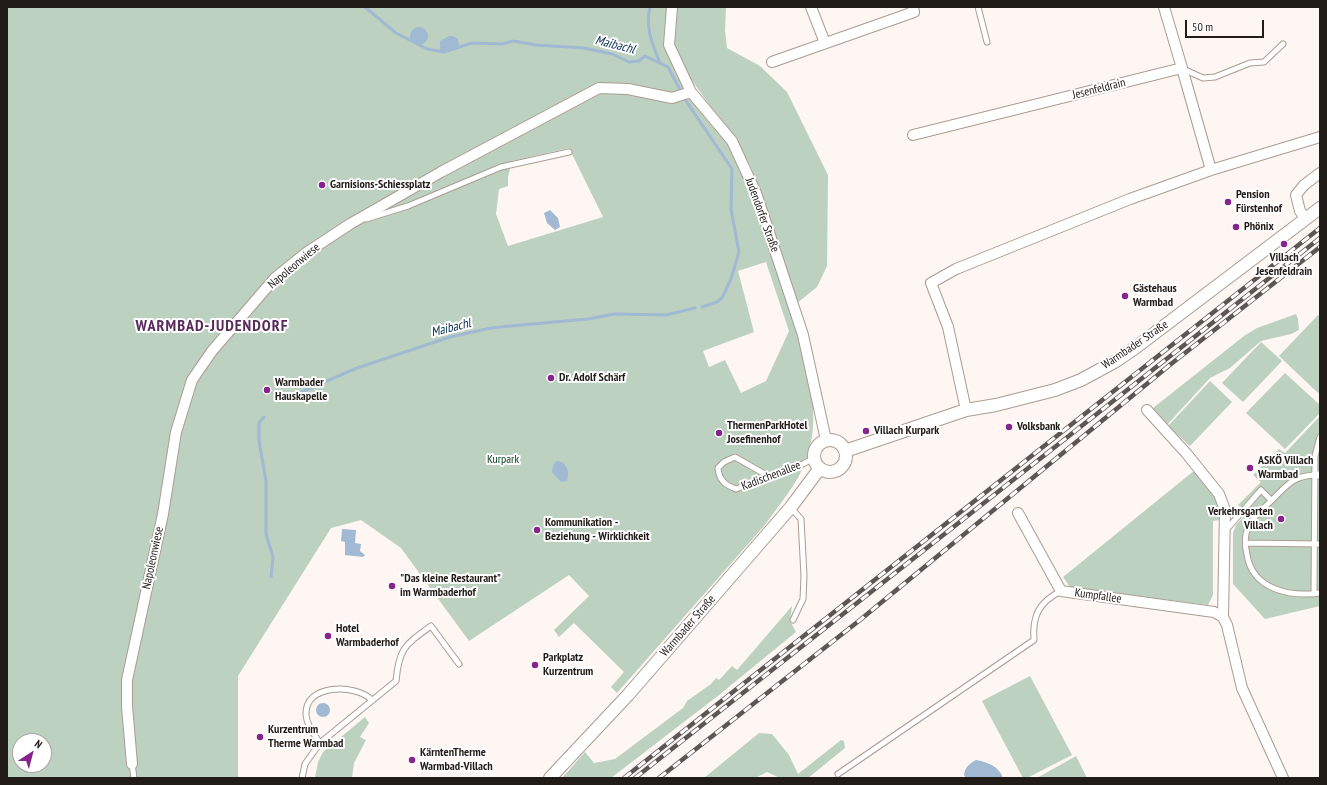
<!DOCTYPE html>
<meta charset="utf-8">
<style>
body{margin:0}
#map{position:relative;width:1327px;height:785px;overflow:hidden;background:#fdf6f2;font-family:"PT Sans Narrow",sans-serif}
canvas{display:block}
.frame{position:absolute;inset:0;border:8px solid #221c18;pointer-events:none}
.north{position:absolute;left:12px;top:733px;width:40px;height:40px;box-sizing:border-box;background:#fff;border:1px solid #a7a4a3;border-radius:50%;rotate:36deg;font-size:11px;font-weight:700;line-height:16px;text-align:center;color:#221c18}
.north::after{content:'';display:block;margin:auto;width:14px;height:18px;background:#86238c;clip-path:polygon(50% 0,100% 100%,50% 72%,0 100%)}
.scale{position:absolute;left:1185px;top:20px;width:79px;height:18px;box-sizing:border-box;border:2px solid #221c18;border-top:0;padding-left:5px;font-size:12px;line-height:14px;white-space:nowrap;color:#221c18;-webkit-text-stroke:3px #fff;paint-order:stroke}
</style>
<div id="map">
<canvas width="1327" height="785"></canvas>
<div class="frame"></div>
<div class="north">N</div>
<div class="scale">50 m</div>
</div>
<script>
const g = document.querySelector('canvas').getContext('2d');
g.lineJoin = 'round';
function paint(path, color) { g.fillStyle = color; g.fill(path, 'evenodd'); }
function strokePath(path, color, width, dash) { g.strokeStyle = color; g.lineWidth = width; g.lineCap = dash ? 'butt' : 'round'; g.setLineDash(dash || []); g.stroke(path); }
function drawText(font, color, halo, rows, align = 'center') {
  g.font = font + ' "PT Sans Narrow",sans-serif'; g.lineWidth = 4; g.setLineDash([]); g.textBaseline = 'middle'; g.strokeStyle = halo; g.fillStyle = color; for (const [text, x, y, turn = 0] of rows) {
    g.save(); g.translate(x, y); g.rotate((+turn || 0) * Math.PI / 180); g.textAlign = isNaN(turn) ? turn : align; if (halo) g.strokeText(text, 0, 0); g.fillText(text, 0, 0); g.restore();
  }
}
const green = new Path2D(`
 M7,7H726L725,31L727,48L760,66L787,92L828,175L827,266L817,287L791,308C805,358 827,419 802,470C792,490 777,508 764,526L617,693L611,687L624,672L574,623L559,637L554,630L589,596L569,575L469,641L401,548L361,520L331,528L238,676V778H7ZM693,82L733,138L750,165L759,188L730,144L692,99ZM569,148L603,217L508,246L496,214L499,189L508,186V177L512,161ZM766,262L789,331L766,381L741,393L725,360L709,367L703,351L754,332L738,271ZM20,741H44V765H20Z
 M1296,314L1298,319L1299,330L1291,334L1261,341L1230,368L1210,378L1165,427L1154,414L1153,408L1244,336L1257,328Z
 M1318,315L1320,317V391L1318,393L1279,356Z
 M1261,342L1282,361L1243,402L1222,383Z
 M1285,373L1320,405V413L1285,449L1246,413Z
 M1210,381L1232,402L1190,446L1168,426Z
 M1320,416V606L1265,619L1233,584V533L1236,525L1247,513L1238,505L1261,482L1253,475L1279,449L1285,453Z
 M1195,470L1215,495L1220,520L1213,521V595L1208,605L1070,587L1063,577Z
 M792,606L790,621L796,632L719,695L611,778H562L585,752L594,763L615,759L683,708L687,701L711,684L716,678L719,680L732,666L737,670Z
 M1030,676L1072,755L1027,778H1023L982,701Z
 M365,717L369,723L360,737L366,740L354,763L352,778H315L318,762L323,752Z
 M759,733L772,734L789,755L798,774L841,740L844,741L845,748L808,778H780L767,772L755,778H704Z
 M1076,756L1087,778H1037Z`);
const water = new Path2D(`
 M410 36a9 9 0 1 1 18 0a9 9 0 1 1-18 0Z
 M449,36H453L458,39L459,46L444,52L440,51V41Z
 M550,210L558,218L560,227L555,230L547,223L544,213Z
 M556,461C567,461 570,472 567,481L561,482L552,472L553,466Z
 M342,529L356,530L355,543L361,544L360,551L365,555L363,557L345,555V542L341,541Z
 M316 710a7 7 0 1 1 14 0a7 7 0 1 1-14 0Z
 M976,760C987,762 999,766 1003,778H966L964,775C965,767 969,764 976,760Z`);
const stream = new Path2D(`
 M365,7L396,33L427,49L444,52L472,43L502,44L513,41L536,45L584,48L612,54L629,62L639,61L645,56L668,67L686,101L732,169L731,209L739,252L731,279L722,298L717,302L702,307
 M650,7C645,28 652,43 660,63
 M292,396L357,368L450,337L491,328L521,325L588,319L615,314L666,315L695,308
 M264,417L259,423V441L266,481V534L273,557L271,577`);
const service = new Path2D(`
 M978,7L987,42
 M1183,69L1203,78L1215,77L1250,63L1264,62L1283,44
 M366,219L408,206L501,167L569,152
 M1315,475C1293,476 1287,485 1272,500C1264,508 1252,517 1248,528C1244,536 1245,546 1247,555C1253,590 1290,597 1320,593
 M770,477L735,457L724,462L718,468C719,480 725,485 736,489L803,464L814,458
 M791,508L801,519L804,576L803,599L793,620
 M1226,530L1261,490L1271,500
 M1246,543L1320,544
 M1314,594L1315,456L1320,437
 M320,743C314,734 307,726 306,715C304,684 355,683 372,700
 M132,764L134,778
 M838,774L1034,640C1032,616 1039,602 1061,591
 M302,778L305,764L320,743L396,681C399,648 405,645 431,626L459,664`);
const pedestrian = new Path2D(`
 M1315,475H1320`);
const minor = new Path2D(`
 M672,7L669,45L691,92L732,141L756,193L803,335L826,440
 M811,7L825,43
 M1164,7L1182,68
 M772,62L914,12L913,7
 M913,135L1182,68L1211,170
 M1305,218L1300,211L1296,195L1304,185L1320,173
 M966,410L948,327L931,283L956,269L1130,199L1211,170L1320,137
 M1018,513L1061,591L1214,612L1223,617L1225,510L1219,494L1186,453L1147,410
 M1223,617L1227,625L1242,688L1283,778
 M132,764L127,706V680L163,514L176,432L192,380L212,351L275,278L306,253L350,224L441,172L599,88L628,89L672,98L691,92`);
const tertiary = new Path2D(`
 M814 456a16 16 0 1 1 32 0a16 16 0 1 1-32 0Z
 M845,451L966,410L996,405L1055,390L1081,380L1116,361L1135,348L1320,208
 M550,778L628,695L791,507L820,468`);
const rail = new Path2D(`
 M624,778L1320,228
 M635,778L1320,238
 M659,778L860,620L1171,364L1320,247`);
const markers = [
 [322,185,4,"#86238c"],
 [1228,202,4,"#86238c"],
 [1236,227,4,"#86238c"],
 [1284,244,4,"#86238c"],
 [1125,296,4,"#86238c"],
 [551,378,4,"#86238c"],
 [267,390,4,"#86238c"],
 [1009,427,4,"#86238c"],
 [866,431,4,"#86238c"],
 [719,433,4,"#86238c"],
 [1250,468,4,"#86238c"],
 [1281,519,4,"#86238c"],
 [537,530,4,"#86238c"],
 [392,586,4,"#86238c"],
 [328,636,4,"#86238c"],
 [535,665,4,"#86238c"],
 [260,737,4,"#86238c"],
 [412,760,4,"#86238c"]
];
const streetNames = [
 ["Jesenfeldrain",1099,89,-14],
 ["Judendorfer Straße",762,215,70],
 ["Napoleonwiese",294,266,-40],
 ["Warmbader Straße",1135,345,-34],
 ["Kadischenallee",771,476,-21],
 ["Napoleonwiese",153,558,-78],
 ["Kumpfallee",1098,596,8],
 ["Warmbader Straße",688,626,-49]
];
const poiNames = [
 ["Garnisions-Schiessplatz",330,185],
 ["Pension",1236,195],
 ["Fürstenhof",1236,209],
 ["Phönix",1244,227],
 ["Villach",1284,258,"center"],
 ["Jesenfeldrain",1284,272,"center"],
 ["Gästehaus",1133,289],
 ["Warmbad",1133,303],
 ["Dr. Adolf Schärf",559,378],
 ["Warmbader",275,383],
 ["Hauskapelle",275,397],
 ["ThermenParkHotel",727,426],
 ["Josefinenhof",727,440],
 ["Volksbank",1017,427],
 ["Villach Kurpark",874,431],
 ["ASKÖ Villach",1258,461],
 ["Warmbad",1258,475],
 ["Verkehrsgarten",1273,512,"right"],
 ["Villach",1273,526,"right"],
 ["Kommunikation -",545,523],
 ["Beziehung - Wirklichkeit",545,537],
 ["\"Das kleine Restaurant\"",400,579],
 ["im Warmbaderhof",400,593],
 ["Hotel",336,629],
 ["Warmbaderhof",336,643],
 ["Parkplatz",543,658],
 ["Kurzentrum",543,672],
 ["Kurzentrum",268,730],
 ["Therme Warmbad",268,744],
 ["KärntenTherme",420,753],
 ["Warmbad-Villach",420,767]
];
const parkNames = [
 ["Kurpark",503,460]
];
const waterNames = [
 ["Maibachl",615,45,14],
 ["Maibachl",451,328,-14]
];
const districtNames = [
 ["WARMBAD-JUDENDORF",212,326]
];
paint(green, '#bdd1c1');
paint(water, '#a1b9d3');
strokePath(stream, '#a1b9d3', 3);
strokePath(service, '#ab9c92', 7);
strokePath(pedestrian, '#ab9c92', 9);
strokePath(minor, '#ab9c92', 12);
strokePath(tertiary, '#ab9c92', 14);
strokePath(service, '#fff', 5);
strokePath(pedestrian, '#fff', 7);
strokePath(minor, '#fff', 10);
strokePath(tertiary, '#fff', 12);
strokePath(rail, '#5d5753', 4.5);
strokePath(rail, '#fff', 3, [9]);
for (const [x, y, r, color] of markers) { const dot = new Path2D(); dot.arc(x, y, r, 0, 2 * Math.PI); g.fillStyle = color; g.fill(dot); strokePath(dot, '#fff', 1.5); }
drawText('12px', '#221c18', '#fff', streetNames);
drawText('bold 12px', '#221c18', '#fff', poiNames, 'left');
drawText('12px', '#0e4021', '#fff', parkNames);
drawText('italic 13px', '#0a2f52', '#fff', waterNames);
g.letterSpacing = '1px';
drawText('bold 16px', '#592a5c', '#fff', districtNames);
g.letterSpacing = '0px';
</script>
